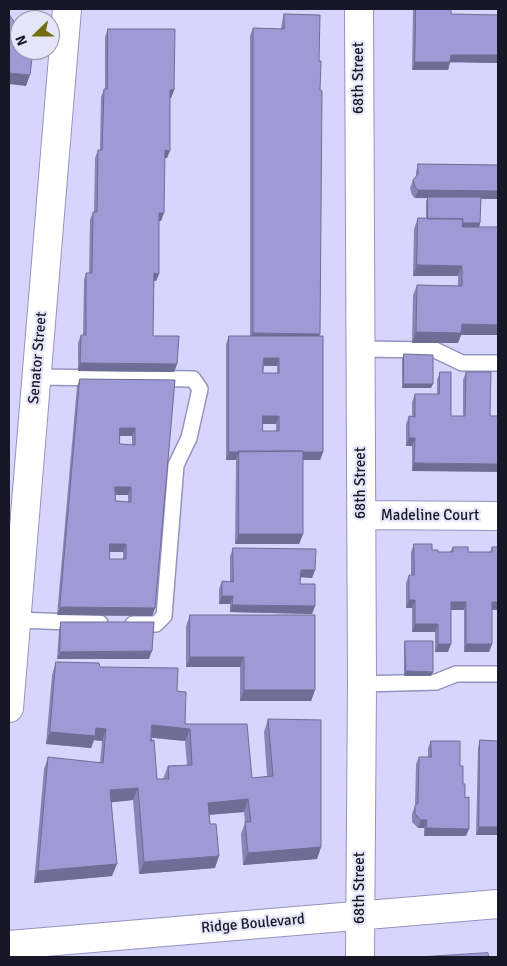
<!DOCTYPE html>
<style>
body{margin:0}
#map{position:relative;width:507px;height:966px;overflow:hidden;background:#d7d5fb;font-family:Signika,sans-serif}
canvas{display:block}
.frame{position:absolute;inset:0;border:10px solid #181727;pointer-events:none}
.north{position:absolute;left:10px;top:10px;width:50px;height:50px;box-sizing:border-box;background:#e5e5f8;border:1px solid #9393a4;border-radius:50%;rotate:248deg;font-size:14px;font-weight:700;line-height:20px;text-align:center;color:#181727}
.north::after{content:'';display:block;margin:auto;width:18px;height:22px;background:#706e0e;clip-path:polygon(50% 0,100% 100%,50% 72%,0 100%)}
</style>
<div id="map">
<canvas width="507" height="966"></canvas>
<div class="frame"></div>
<div class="north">N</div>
</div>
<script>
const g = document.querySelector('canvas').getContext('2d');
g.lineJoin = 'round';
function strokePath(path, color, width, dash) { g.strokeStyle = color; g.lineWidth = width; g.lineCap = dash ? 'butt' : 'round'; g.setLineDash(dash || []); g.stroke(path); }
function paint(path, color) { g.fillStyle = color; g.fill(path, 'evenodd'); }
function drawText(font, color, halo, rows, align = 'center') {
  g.font = font + ' Signika,sans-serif'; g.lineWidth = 4.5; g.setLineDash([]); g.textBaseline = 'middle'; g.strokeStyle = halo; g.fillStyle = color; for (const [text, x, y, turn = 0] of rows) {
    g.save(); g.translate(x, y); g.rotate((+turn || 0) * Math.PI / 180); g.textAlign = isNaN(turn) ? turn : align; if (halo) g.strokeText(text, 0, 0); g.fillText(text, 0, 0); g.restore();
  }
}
const service = new Path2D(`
 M360,349L435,350L462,363H498
 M36,377L193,379L200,389L189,438L176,465L164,616L156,624H133
 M16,620L100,623
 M362,684L436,682L456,674H498`);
const minor = new Path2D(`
 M359,9L362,684L360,957
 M361,515L498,516
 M9,708L67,9`);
const tertiary = new Path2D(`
 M9,945L498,904`);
const wall = new Path2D(`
 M413,9H451V14L498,63L450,62L448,70H412Z
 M284,14L319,61L320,90V334L319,336L323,452L320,460H303V534L299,544H235L236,462V460H226V344L229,336H250V36L253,28L281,29L282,22ZM264,366H277V373H263ZM263,424H276V431H263Z
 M108,29L174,90L171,98H170L167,158H165L161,221H159V274L156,281H153V336L177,364L174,372L78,371V343L81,335H83L84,280L86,273H89L90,220L93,212H94L95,158L98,150H100L101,97L104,89H105V37Z
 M418,164L498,165V198L497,199H481L480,223L479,227H498V335H461L458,343H412L413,295L417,285L458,286V276H413L414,229L418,218L426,219V201L428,198H415L412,195L410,188L413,180L416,177V172Z
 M404,354L431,388H402V359Z
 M440,372L451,416H463V380L466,372L490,416L412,471V446H406V424L409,416L412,417V402L415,394H437V380Z
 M80,379L175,380L155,608L152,616L57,615L77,386ZM120,436H132V445L120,444ZM115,495H128V502L116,501ZM110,552H123V559H110Z
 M414,544L438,552H450L453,547L468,552H490L492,547H498V610H492V644L489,652H464V610H451L448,652H435V632H412V608H406V583L409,575H411V552Z
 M233,548L315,570L312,578L301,577L300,584L315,606L312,614L230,612V604H219V589L222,581L230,582V556Z
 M190,615L315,690L311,701H240V667H186V626Z
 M61,622L149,659H57L59,630Z
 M405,641L433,672L431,676H404V646Z
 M56,662L100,667L177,691L185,724L252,778L267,776L264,732L268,719L321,847L317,859L243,865L241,834L245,823L244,812L209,815L215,868L139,874L133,800L111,802L112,876L34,883L44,769L48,757L100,763L102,741L94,740L91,748L46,744L52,675ZM152,738L185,741L187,765L168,766L163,779H157Z
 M480,740L498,741V835H476L478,748Z
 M431,741L460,766L465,798L466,836H424V828H418L412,822V814L415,806L416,764L419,757H428V748Z`);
const shadedWall = new Path2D(`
 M451,55H498V63L448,62Z
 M415,62H450L448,70H412Z
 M9,73L30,75L26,86L9,84Z
 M170,90H174L171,98H167Z
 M165,150L170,151L167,158H162Z
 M418,190L498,191V198L497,199L415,198Z
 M159,213H164L161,221H156Z
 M428,222L480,223L479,227H426Z
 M417,265L462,266L458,276H413Z
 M154,273L159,274L156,281H151Z
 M462,324L498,325V335H461L458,343H412L416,332Z
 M253,333L320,334L317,342L250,341Z
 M264,358H279L277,366H261Z
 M80,363L177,364L174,372L78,371Z
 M404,384H433L431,388H402Z
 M263,416H279L276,424H260Z
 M120,428H135L132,436H118Z
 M409,438H415L412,446H406Z
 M229,452H239L236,460H226Z
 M239,452H323L320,460H239Z
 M414,463L498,464V472L412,471Z
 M115,487H131L128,495H113Z
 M239,534H303L299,544H235Z
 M110,544H126L123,552H107Z
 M301,570H315L312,578L298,577Z
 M222,596H233L230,604H219Z
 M409,600H415L412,608H406Z
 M451,602H466L464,610H448Z
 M492,602H498V610L489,609Z
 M232,605L315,606L312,614L230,612Z
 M60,607L155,608L152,616L57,615Z
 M415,624H438L435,632H412Z
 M438,644H451L448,652H435Z
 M466,644H492L489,652H464Z
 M152,651L149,659H57L60,652Z
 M190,657H244L240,667H186Z
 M406,671L433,672L431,676H404Z
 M244,690H315L311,701H240Z
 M152,725L190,729L185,741L148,737Z
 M96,728L106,729L102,741L94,740L91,748L46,744L50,732Z
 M138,788L133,800L106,803L110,790Z
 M248,799L244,812L203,815L208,803Z
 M421,820H427L424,828H418Z
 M479,827H498V835H476Z
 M426,828L469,829L466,836H424Z
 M321,847L317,859L243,865L248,853Z
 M219,856L215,868L139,874L144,862Z
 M117,864L112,876L34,883L38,871Z`);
const building = new Path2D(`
 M416,9H451V14L498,15V55H451L450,62H415Z
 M9,14L20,31V50H33L30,75L9,73Z
 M284,14L320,15L319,61H321L320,90L322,91L320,334L253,333V28L284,29Z
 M108,29H175L174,90H170V151L165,150L164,213H159V274L154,273L153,336H179L177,364L80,363L81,335H86V273H92L93,212H97L98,150H102L104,89H107Z
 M418,164L498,165V191L418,190L415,187L413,180L418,174Z
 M428,197H481L480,223H462L463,219H428Z
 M418,218L463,219L462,227H498V325L462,324L461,333L416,332L417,285L462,286V266L417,265Z
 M229,336H323V452H303V451L229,452ZM264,358H279V373H263ZM263,416H279V431H263Z
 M404,354L433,355V384H404Z
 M440,372H451V416H465L466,372H491L490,416H498V464L414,463L415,438H409V416L415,417V394H439Z
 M80,379L175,380L155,608L60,607ZM120,428H135V445L120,444ZM115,487H131V502L116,501ZM110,544H126V559H110Z
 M239,451H303V534H239Z
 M414,544H432V550H438V552H453V547H468V552H492V547H498V602H492V644H466V602H451V644H438V624H415V600H409V575H414Z
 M233,548L316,549L315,570H301L300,584H315V606L232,605L233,596H222V581L233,582Z
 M190,615H315V690H244V657H190Z
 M61,622H154L152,651L60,652Z
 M405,641H433V672L406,671Z
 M56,662L99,663L100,667L178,668L177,691L186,692L185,724H247L252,778L273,776L268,719L321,720V847L248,853L245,822H251L248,799L208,803L210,824H216L219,856L144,862L138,788L110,790L117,864L38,871L48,757L103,763L106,729L96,728L95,736L50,732ZM152,725L190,729L192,765L168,766L169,779H157L154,740L151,741Z
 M480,740L498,741V827H479Z
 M431,741H460V766H463V784H465V798L469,797V829L426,828L427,820H421L415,814V806L418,803L419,757H431Z
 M488,953L489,957H420Z`);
const streetNames = [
 ["68th Street",359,78,-90],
 ["Senator Street",38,358,-85],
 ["68th Street",361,483,-90],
 ["Madeline Court",430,516],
 ["68th Street",360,888,-90],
 ["Ridge Boulevard",253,924,-5]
];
strokePath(service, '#9793bf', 18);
strokePath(minor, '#9793bf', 30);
strokePath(tertiary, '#9793bf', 30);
strokePath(service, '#fff', 15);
strokePath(minor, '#fff', 28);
strokePath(tertiary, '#fff', 28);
paint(wall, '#8984b7');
paint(shadedWall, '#6f6c95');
paint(building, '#9f9ad5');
strokePath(building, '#6f6c95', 1);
drawText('15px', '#181727', '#e5e5f8', streetNames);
</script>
